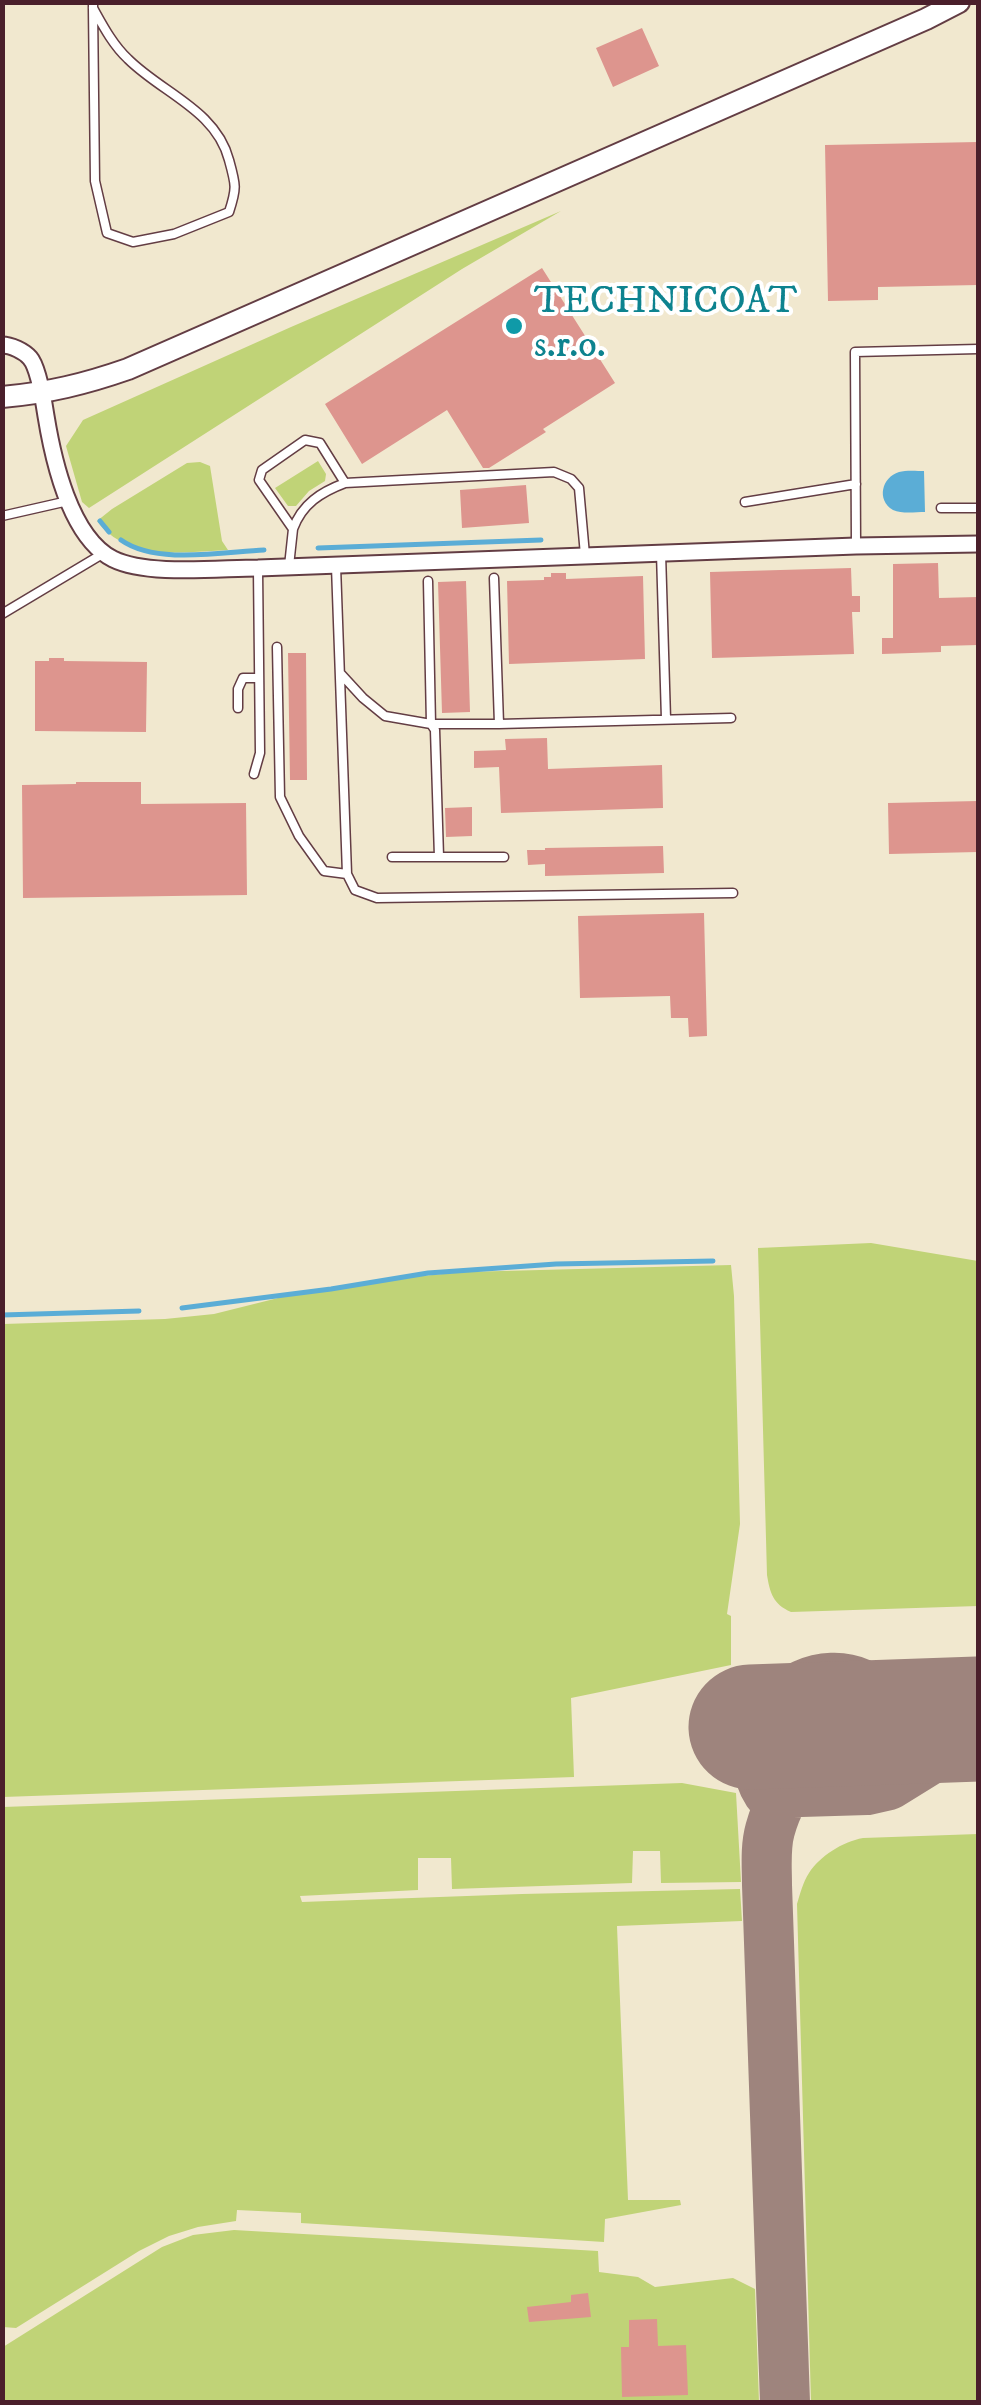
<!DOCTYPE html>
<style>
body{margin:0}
#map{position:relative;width:981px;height:2405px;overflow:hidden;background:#f1e8cf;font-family:"IM FELL DW Pica",serif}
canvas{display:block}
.frame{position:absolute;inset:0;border:5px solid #4a1f2b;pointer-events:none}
</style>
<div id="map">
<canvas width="981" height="2405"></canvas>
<div class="frame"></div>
</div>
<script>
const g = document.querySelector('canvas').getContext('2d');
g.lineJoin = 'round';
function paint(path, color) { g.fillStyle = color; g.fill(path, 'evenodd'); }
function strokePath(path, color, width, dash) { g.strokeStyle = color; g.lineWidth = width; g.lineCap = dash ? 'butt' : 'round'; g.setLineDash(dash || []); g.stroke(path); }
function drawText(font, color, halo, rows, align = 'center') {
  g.font = font + ' "IM FELL DW Pica",serif'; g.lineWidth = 8; g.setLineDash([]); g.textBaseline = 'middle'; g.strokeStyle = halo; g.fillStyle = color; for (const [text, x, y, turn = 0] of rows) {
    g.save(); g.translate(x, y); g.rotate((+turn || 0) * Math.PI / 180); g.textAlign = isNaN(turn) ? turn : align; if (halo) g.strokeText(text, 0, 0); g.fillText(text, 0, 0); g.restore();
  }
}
const green = new Path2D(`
 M561,211L462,269L89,508L82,502L66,446L83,420L291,327Z
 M318,461L326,474L325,481L309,491L296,506H288L275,488Z
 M200,462L210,466L222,541L228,550C183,552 128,562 97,521L112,509L187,463Z
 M871,1243L978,1261V1606L791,1612C773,1604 770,1593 767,1575L758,1248Z
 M731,1265L734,1296L740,1524L727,1614L731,1616V1665L571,1698L574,1777L3,1797V1324L165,1319L214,1314L290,1295L400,1278L464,1272Z
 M682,1783L736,1793L741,1882L661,1883L660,1851H633L632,1883L452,1889L451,1858H418V1890L300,1896L302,1902L522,1894L740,1889L742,1921L617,1926L628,2200H680L681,2205L605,2219L604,2242L301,2223V2213L237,2210L236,2221L198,2227L169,2236L139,2251L16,2328L3,2327V1807Z
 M978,1834V2402H811L797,1904C800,1894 803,1882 809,1873C820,1856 842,1842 863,1838Z
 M234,2230L598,2251L599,2272L638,2277L655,2287L733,2278L755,2289L759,2402H3V2347L162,2247L193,2235Z`);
const water = new Path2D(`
 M924,471L925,512C915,512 902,514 893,510C876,500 882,477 899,472C906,470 917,471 924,471Z`);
const stream = new Path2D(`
 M100,521L109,532
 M121,540C156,565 223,552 264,550
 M318,548L541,540
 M182,1308L331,1289L428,1273L556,1264L713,1261
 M2,1315L139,1311`);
const taxiway = new Path2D(`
 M939,1718C928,1716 917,1716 908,1712C890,1705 877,1691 860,1683C824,1667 777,1689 762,1725C754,1748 755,1773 768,1793L867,1790L889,1785L978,1730
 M785,2402L767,1885C767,1867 765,1848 770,1830C783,1782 820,1741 869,1729C904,1720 943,1724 978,1722`);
const runway = new Path2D(`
 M751,1727L978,1719`);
const building = new Path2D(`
 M642,28L659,66L613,87L596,48Z
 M978,142V285L878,287V300L828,301L825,145Z
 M542,268L615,383L543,429L546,432L489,468H483L447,410L362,464L325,404Z
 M526,485L529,523L462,528L460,490Z
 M938,563L939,598L978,597V645L941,646V652L882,654V638H893V564Z
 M851,568L852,596H860V612H852L854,654L712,658L710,572Z
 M551,573H566V579L643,576L645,659L509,664L507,581L544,580V577H551Z
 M466,581L470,712L442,713L438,582Z
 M288,653H306L307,780H290Z
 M49,658H64V661L147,662L146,732L35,731V661H49Z
 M547,738L548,769L662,765L663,808L501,813L499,767L474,768V751L506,750L505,739Z
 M76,782H141V804L246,803L247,895L23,898L22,785L76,784Z
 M978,801V852L889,854L888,803Z
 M472,807V836L446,837L445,808Z
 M663,846L664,873L545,876V864L528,865L527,850H545V848Z
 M704,913L707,1036L689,1037L688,1018H671L670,996L580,998L578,916Z
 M588,2293L591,2317L529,2322L527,2307L571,2302V2295Z
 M657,2319L658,2346L686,2345L688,2395L622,2397L621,2347H629V2320Z`);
const lane = new Path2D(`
 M93,2V8L95,181L107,233L133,242L174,234L229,212C237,188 236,185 229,160C216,110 162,93 128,59C113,45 103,26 93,8
 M345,483L554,472L571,479L579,488L585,555
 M745,502L856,484
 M941,508H978
 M2,516L68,501
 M856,544L855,352L978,349
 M661,553L666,719
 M289,566L293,529L259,480L262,470L305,440L320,443L345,483C321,492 302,504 293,529
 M336,566L347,874L355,890L377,898L733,893
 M494,578L499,724L731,718
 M428,581L431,724H499
 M2,614L104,553
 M277,647L280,797L299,836L324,871L347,874
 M340,673L363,698L385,716L431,724L435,730L439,857
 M238,708V689L243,678H259
 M254,774L260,753L258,570
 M392,857H504`);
const street = new Path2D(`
 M2,345C11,345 24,351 30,358C38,367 44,403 46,416C53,459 70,537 113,559C147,576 219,568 258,568L856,546L978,544`);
const secondary = new Path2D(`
 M2,397C48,393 85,384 128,369L926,19L959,2`);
const markers = [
 [514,326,10,"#0f9aa8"]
];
const cultureNames = [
 ["TECHNICOAT",534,304],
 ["s.r.o.",534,348]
];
paint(green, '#c0d377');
paint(water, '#5badd6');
strokePath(stream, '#5badd6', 5);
strokePath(taxiway, '#9e847d', 50);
strokePath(runway, '#9e847d', 125);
paint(building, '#dd958e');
strokePath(lane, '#633d44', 11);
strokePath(street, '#633d44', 19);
strokePath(secondary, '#633d44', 24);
strokePath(lane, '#fff', 8);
strokePath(street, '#fff', 15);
strokePath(secondary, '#fff', 20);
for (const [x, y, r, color] of markers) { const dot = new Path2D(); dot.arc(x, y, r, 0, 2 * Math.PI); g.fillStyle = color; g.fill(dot); strokePath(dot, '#fff', 4); }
drawText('38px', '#0d838f', '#fff', cultureNames, 'left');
</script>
